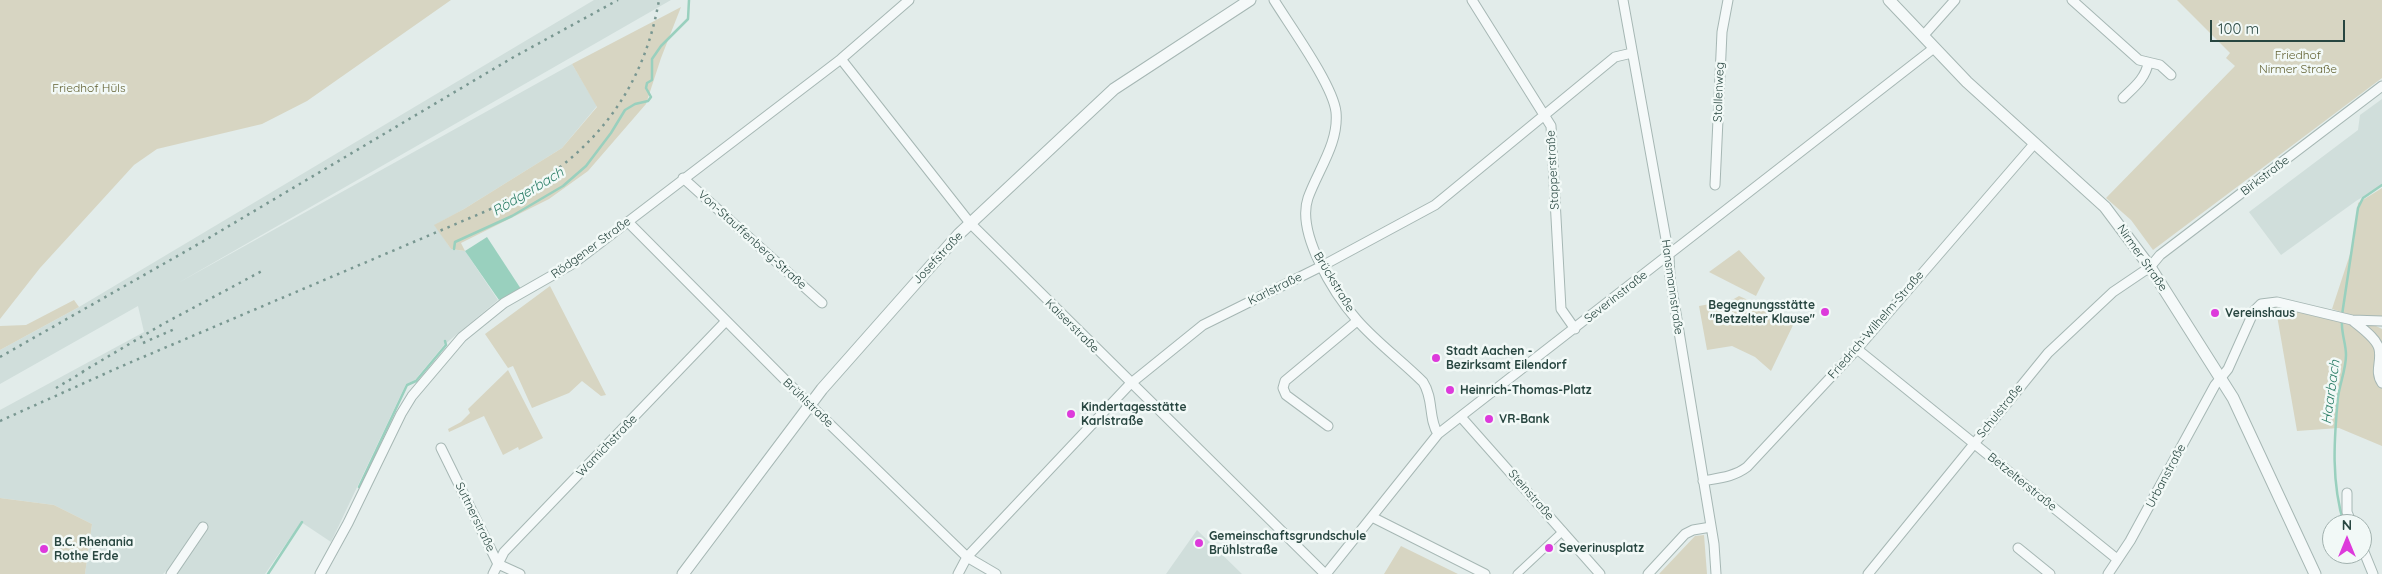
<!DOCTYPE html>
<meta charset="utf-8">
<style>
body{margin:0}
#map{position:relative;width:2382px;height:574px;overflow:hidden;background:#e2ecea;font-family:Quicksand,sans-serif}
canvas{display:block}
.north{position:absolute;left:2322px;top:514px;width:50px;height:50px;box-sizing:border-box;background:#f2f9f7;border:1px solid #a1b1ae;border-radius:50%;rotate:0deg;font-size:14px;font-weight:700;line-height:20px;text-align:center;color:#284640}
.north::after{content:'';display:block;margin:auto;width:18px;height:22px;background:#dd3adb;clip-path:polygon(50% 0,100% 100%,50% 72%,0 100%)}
.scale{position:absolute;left:2210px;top:20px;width:135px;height:22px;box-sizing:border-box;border:2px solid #284640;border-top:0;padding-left:6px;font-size:15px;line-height:18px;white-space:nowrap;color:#284640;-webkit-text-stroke:4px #f2f9f7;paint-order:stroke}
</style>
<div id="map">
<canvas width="2382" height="574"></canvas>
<div class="north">N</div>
<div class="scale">100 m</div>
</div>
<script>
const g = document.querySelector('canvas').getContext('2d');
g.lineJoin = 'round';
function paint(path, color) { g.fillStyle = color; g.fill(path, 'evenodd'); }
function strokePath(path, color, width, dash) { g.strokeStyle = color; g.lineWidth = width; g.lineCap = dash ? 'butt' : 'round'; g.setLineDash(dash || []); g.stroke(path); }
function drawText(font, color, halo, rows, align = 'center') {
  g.font = font + ' Quicksand,sans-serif'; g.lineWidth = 5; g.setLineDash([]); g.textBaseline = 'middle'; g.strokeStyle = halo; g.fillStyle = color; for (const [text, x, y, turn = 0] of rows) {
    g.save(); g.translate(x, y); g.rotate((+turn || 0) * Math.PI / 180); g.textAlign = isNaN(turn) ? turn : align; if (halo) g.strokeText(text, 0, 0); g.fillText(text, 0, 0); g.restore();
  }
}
const built = new Path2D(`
 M594,0H671L178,283L572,64L597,106L562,148L464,209L435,225L451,249L465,251L498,300L444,345L415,380L406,384L331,542L301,522L265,574H171L166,571L163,574H85L92,524L54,505L0,498V410L144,332L138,306L0,384V350L79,307Z
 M2382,99V185L2356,201L2281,255L2249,212L2358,130L2360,115Z
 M1197,530L1242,574H1166Z`);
const green = new Path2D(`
 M0,0H451L307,101L262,124L157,149L134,165L40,268L0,319Z
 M2177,0H2382V78L2153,250L2131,220L2106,198L2235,66L2226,58L2230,53Z
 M681,7L661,58L646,104L588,171L549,199L461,243L465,251L451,249L434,225L464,209L562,148L597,107L572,64Z
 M2382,188V319L2357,317L2332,309L2354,242L2358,203Z
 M1739,250L1765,278L1756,296L1709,272Z
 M550,286L606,395L601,396L582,381L569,393L532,408L513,366L508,368L485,334Z
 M1739,296L1795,321L1771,371L1755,357L1732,346L1707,350L1699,306L1732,300Z
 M74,300L79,307L0,350V326L26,325Z
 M2275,304L2370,323L2382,329V446L2339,428L2297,431Z
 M508,370L543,438L519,450L518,447L503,455L484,416L449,432L448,429L461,422L470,413L468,409Z
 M0,498L54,505L92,524L85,574H0Z
 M1704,535L1707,574H1659L1695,536Z
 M1401,546L1458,574H1384Z`);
const water = new Path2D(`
 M487,237L521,289L499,300L465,251Z`);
const stream = new Path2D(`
 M454,249L455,242L512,216L563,186L586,166L611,133L625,110L635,104L648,101L651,97L646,88L647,83L652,80V59L661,46L688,19L689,0
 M2342,315L2358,208L2363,198L2382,185
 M2342,321C2341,333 2346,343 2346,355C2346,369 2340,383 2338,397C2334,440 2331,482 2344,524
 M359,487L407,385L416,381L446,345L445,341
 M268,574L302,522`);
const pedestrian = new Path2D(`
 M1517,574L1563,531`);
const minor = new Path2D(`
 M1274,0C1290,26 1333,85 1336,112C1339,143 1318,170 1308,198C1296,233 1334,294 1357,320C1376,342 1402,361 1423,382C1434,399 1428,418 1438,434
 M1472,0L1551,126L1561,309L1575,329
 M1623,0L1669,256L1670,277L1714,544L1716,574
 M2072,0L2139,60L2160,65L2171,75
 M1923,36L1955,0
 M841,59L970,223L1325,574
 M2123,98C2133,88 2146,78 2148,63
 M683,178L822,303
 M1715,185L1722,32L1728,0
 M628,222L810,405L967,557L996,574
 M2352,320C2360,327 2377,338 2379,349C2382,362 2374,371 2382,383
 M1857,349L2117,559
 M1461,417L1600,574
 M1328,426L1286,395L1283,388L1285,381L1357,321
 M441,448L498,564L520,574
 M1703,481C1719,478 1734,477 1747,467L1857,349L2034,144
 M2347,493V512L2352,524
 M1372,517L1485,574
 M2362,547L2373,574
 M2018,548L2050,574
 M171,574L203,527
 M320,574L348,523L401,414L412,396L462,337L504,303L574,263L841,59L909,0
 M493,574L504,552L726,321
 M958,574L967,557L1130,384L1203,325L1322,266L1435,205L1615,57L1632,53
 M1326,574L1438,434L1934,48
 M1648,574L1685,534L1693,530L1711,527
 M1868,574L2048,353L2113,292L2150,267L2160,255L2382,86
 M2108,574L2130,541L2215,385L2228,369L2254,311L2261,304L2277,302L2352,320L2382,321`);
const tertiary = new Path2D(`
 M1889,0L1967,82L2105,207L2150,267L2233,398L2315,574
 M683,574L822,389L959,234L1114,89L1250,0`);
const rail = new Path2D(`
 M143,343L177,328
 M0,357L202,242L512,58L618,0
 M82,372L163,324L262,271
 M56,388L88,369
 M0,421L122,366L484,212C577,170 641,105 659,0`);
const markers = [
 [1825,312,5,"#dd3adb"],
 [2215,313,5,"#dd3adb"],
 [1436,358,5,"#dd3adb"],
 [1450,390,5,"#dd3adb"],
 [1071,414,5,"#dd3adb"],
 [1489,419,5,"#dd3adb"],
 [1199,543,5,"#dd3adb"],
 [1549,548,5,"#dd3adb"],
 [44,549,5,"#dd3adb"]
];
const parkNames = [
 ["Friedhof",2298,55],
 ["Nirmer Straße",2298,69],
 ["Friedhof Hüls",89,88]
];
const streetNames = [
 ["Stollenweg",1719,92,-88],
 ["Stapperstraße",1553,170,-93],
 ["Birkstraße",2265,176,-37],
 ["Von-Stauffenberg-Straße",752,240,42],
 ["Rödgener Straße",591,248,-36],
 ["Josefstraße",938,258,-47],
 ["Nirmer Straße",2142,258,55],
 ["Brückstraße",1334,282,59],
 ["Hansmannstraße",1672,287,82],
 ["Karlstraße",1275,289,-26],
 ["Severinstraße",1616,297,-38],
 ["Friedrich-Wilhelm-Straße",1876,325,-49],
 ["Kaiserstraße",1072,326,45],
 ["Brühlstraße",808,403,44],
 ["Schulstraße",2000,411,-51],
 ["Wamichstraße",607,446,-46],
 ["Urbanstraße",2166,476,-62],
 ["Betzelterstraße",2022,482,39],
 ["Steinstraße",1531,495,49],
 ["Suttnerstraße",475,517,64]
];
const poiNames = [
 ["Begegnungsstätte",1815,305,"right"],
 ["\"Betzelter Klause\"",1815,319,"right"],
 ["Vereinshaus",2225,313],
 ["Stadt Aachen -",1446,351],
 ["Bezirksamt Eilendorf",1446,365],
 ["Heinrich-Thomas-Platz",1460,390],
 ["Kindertagesstätte",1081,407],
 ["Karlstraße",1081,421],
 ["VR-Bank",1499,419],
 ["Gemeinschaftsgrundschule",1209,536],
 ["Brühlstraße",1209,550],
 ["B.C. Rhenania",54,542],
 ["Rothe Erde",54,556],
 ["Severinusplatz",1559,548]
];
const waterNames = [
 ["Rödgerbach",528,192,-31],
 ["Haarbach",2331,392,-82]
];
paint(built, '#d0dedb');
paint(green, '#d7d5c2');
paint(water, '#99d0be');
strokePath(stream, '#99d0be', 2.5);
strokePath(pedestrian, '#a6b7b4', 9);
strokePath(minor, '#a6b7b4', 11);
strokePath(tertiary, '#a6b7b4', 13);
strokePath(pedestrian, '#f5f9f9', 7);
strokePath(minor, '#f5f9f9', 9);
strokePath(tertiary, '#f5f9f9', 11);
strokePath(rail, '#799791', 2.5, [2.5, 5]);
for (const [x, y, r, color] of markers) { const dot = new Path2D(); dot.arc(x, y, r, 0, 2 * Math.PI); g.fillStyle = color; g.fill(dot); strokePath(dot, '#f2f9f7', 2); }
drawText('12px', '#636233', '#f2f9f7', parkNames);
drawText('12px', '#284640', '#f2f9f7', streetNames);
drawText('bold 12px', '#284640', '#f2f9f7', poiNames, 'left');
drawText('italic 14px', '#2d7f68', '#f2f9f7', waterNames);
</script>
